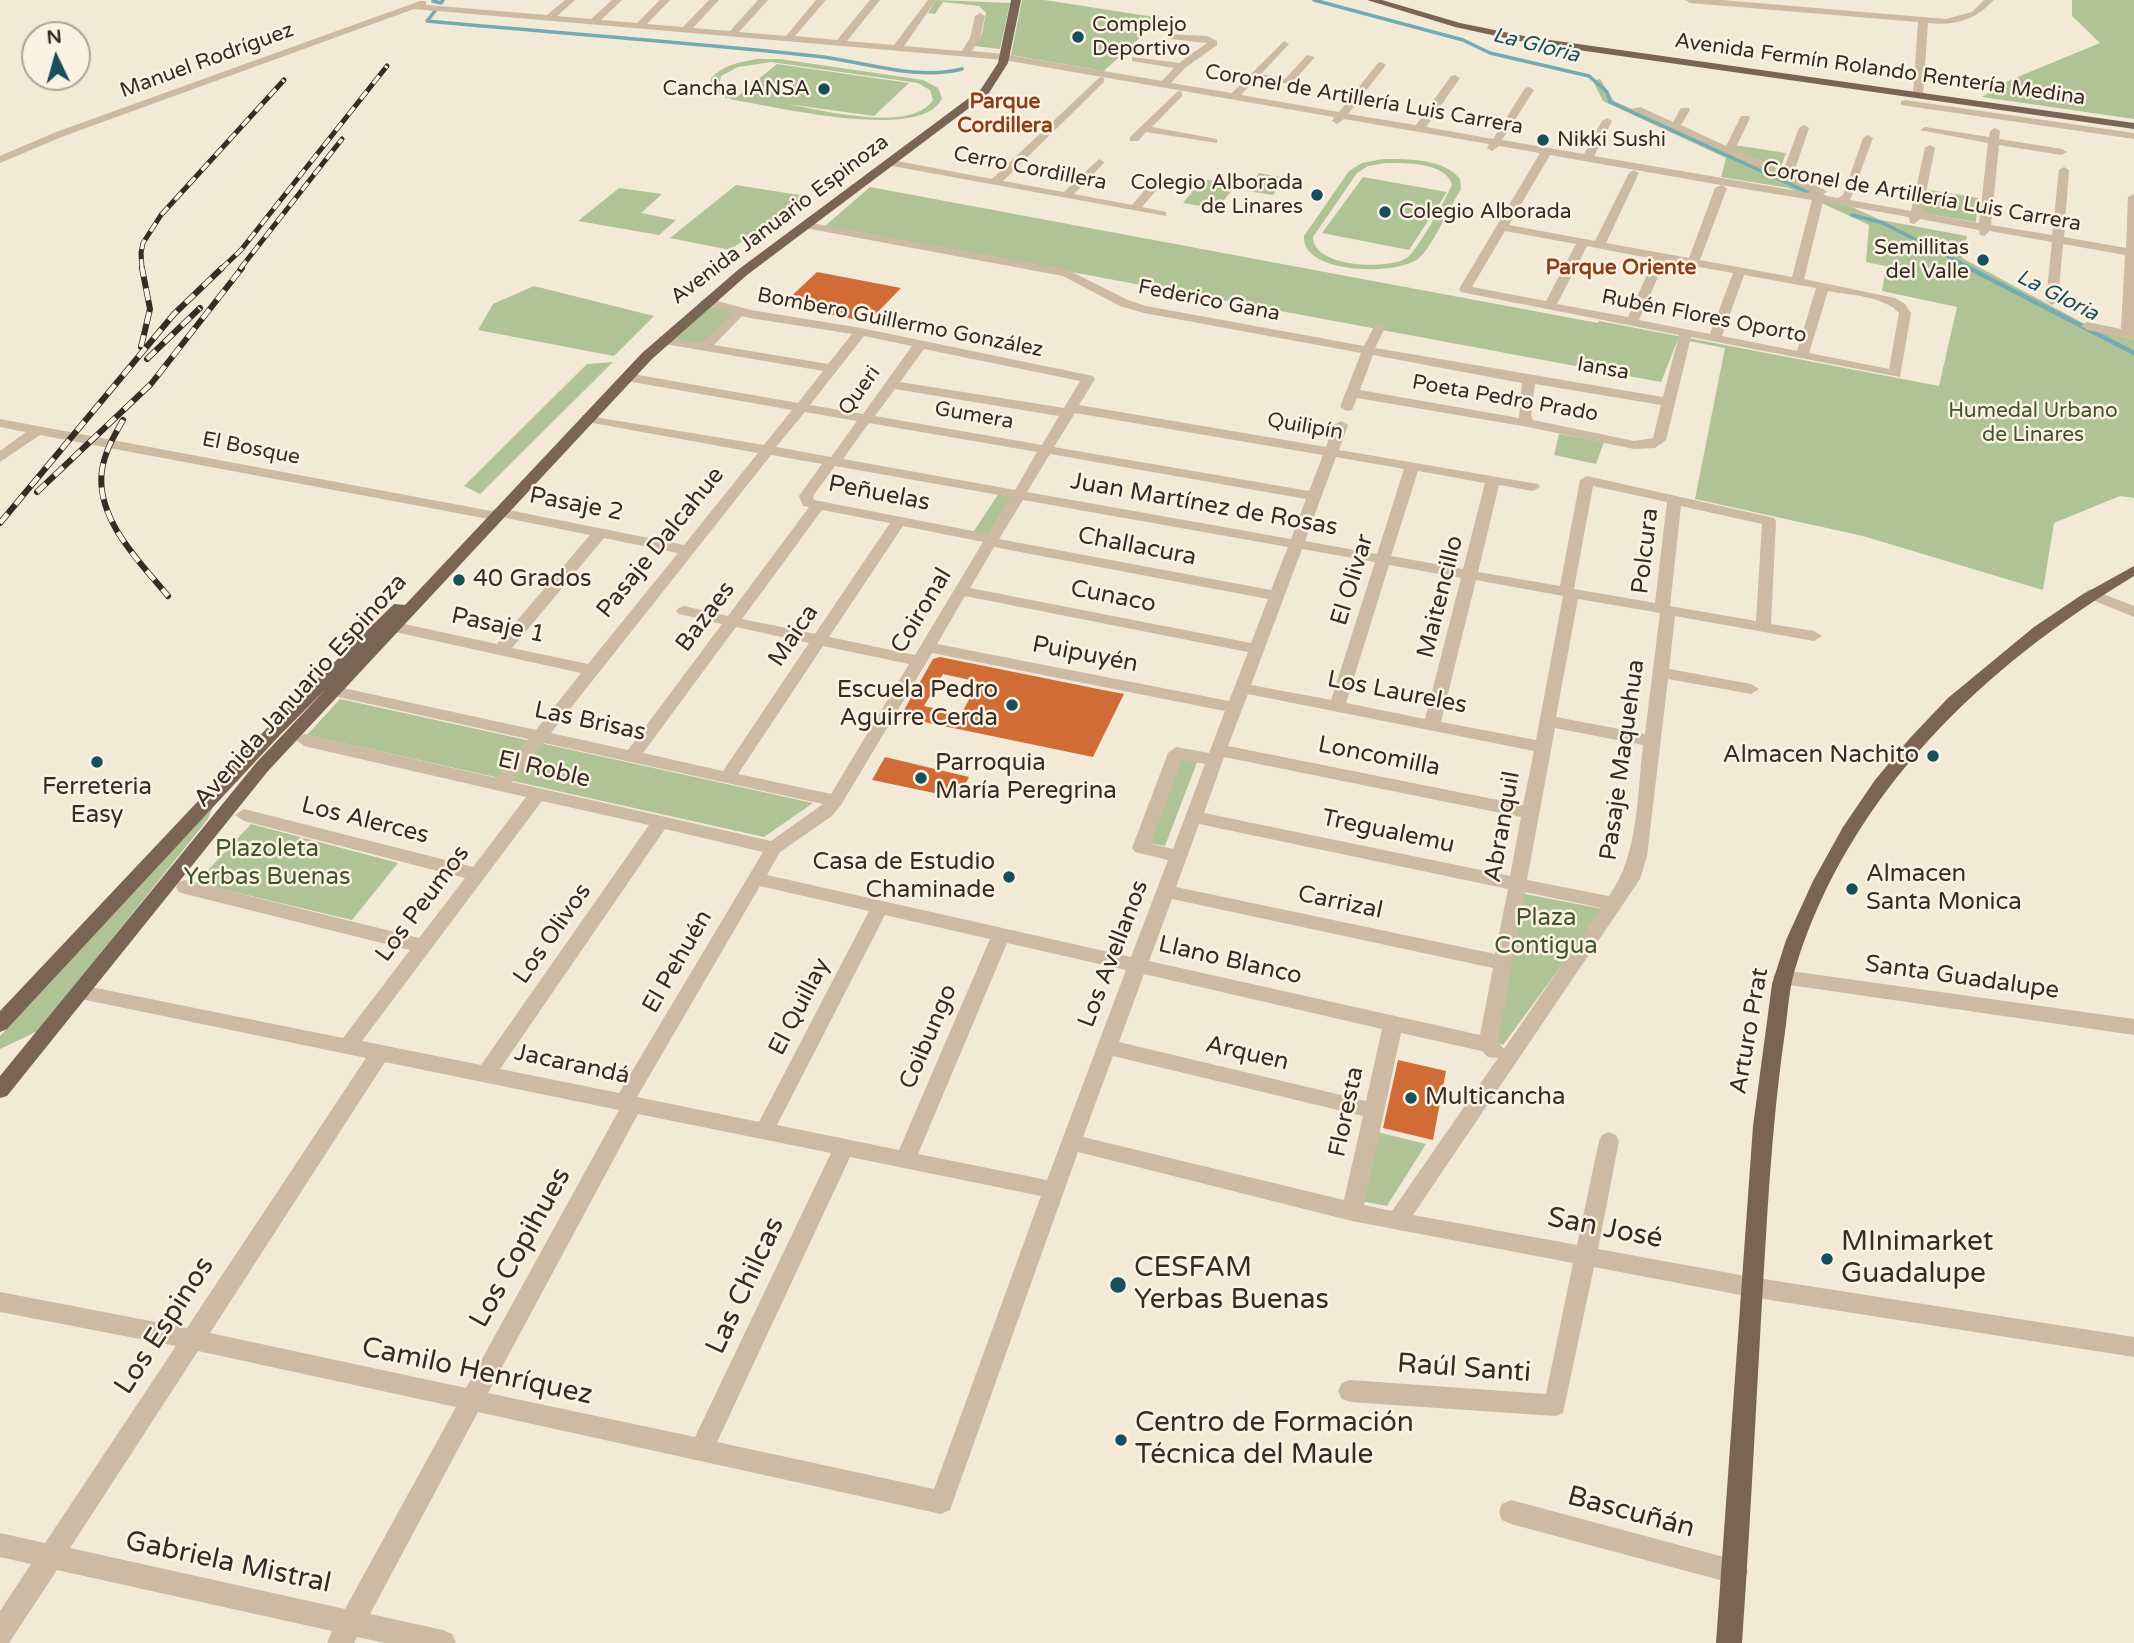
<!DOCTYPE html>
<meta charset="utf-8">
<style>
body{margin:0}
#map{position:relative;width:2134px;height:1643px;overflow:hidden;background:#f3e9d7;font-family:"Varela Round",sans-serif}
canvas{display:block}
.north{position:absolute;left:21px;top:21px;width:70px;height:70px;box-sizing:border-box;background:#fbf2e4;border:2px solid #aca398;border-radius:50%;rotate:355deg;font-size:19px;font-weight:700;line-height:28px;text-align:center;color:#362c25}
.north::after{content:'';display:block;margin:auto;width:24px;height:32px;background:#17505b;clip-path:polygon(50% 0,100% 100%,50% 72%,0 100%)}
</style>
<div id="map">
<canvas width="2134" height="1643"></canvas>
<div class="north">N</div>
</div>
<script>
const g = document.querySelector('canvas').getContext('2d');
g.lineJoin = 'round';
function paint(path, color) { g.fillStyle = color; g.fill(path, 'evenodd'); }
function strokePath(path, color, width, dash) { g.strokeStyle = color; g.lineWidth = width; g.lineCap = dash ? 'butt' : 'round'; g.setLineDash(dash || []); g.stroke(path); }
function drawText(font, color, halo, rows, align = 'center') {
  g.font = font + ' "Varela Round",sans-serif'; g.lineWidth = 5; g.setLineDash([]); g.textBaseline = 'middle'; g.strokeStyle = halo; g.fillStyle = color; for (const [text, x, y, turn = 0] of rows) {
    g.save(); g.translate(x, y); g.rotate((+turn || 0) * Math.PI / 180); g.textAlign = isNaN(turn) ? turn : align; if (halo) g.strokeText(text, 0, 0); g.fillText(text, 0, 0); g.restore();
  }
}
const green = new Path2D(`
 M936,0L1010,3L1000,49L974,46L982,34L986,13L979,6L943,2L935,14L928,13Z
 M1022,0H1044L1161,18L1104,71L1011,55Z
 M2072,0H2134V119L1982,97L2008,81L2100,43L2072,16Z
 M757,59H780L923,80L938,88L942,98C923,143 774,106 734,100L721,96L710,87L711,78C723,65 740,62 757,59ZM771,62L918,83L930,90L933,100C910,135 815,108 780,103L874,116L909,83L777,64L738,96L724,90L719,85L721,76L738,67Z
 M1600,79L1614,101L1881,220L1967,236L1962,258L2100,332L2134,339V498L2120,496L2054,523L2043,590L1863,536L1695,499L1725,348L1678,339L1661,382L825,226L870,187L1598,323L1599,321L1939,386L1957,307L1882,291L1886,266L1866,262L1869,225L1789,188L1721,177L1726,158L1603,101L1593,81Z
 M1735,145L1786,153L1780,169L1733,149Z
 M1383,159C1407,159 1443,158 1460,179L1461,189C1451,205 1431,249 1418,259C1395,276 1301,274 1304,236L1349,171L1362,163ZM1385,163C1406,163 1444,162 1452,184C1448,196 1417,251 1407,258C1388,270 1313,268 1313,237L1357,173L1368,166Z
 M1259,173L1286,178L1273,195L1247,191Z
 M1363,177L1447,192L1409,250L1322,233Z
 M1203,179L1236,185L1217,209L1183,203Z
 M736,185L805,196L730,250L670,238Z
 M619,188L662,194L641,213L676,220L659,235L578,221Z
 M1924,189L1978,198L1976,222L1921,213Z
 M534,286L654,316L614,356L478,330L493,304Z
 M708,304L735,313L704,345L669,338Z
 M613,362L480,494L464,486L587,364Z
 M1559,434L1604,442L1596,464L1554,455Z
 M999,493L1015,495L990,536L972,534Z
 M340,699L813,803L764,837L307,735Z
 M1181,756L1198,760L1165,846L1147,843Z
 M214,804L208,819L38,1031L0,1049V1036Z
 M251,824L398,863L352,920L196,883Z
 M1520,893L1603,909L1503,1045L1493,1041Z
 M1377,1132L1426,1144L1387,1206L1361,1201Z`);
const streamFar1 = new Path2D(`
 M1314,0L1463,40L1490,53L1589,76L1607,92L1610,102L1807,192
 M433,1L441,3L443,0
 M435,11L427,21C556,33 686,42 815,56C863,61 915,81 962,69
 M1852,215L1883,223L1973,269`);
const stream = new Path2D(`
 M1969,268L2134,353`);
const building = new Path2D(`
 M817,272L901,288L868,322L782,305Z
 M940,657L1103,690L1124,694L1093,757L900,717L933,659ZM943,674L979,682L961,714L924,706Z
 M885,757L969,777L958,798L872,780Z
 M1398,1060L1446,1071L1433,1140L1383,1128Z`);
const minor = new Path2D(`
 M565,0H575L557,16L591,19L612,0H622L601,20L637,23L660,0H670L647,24L683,27L709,0H719L693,28L730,31L758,0H768L739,32L786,36L816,0H826L795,36L837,40L870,0H880L847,41L894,45L928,0H936L904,46L962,51L970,38L975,16L980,13L985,16L980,38L972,51L1004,54L1162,81L1174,68L1132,61V57L1179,63L1207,43L1170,39L1167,38V34L1207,36L1217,41V45L1185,68L1171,83L1232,93L1284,41L1289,44L1261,74L1285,79L1307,55L1315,57L1291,84L1256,79L1241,95L1339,112L1378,63L1381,62L1386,65L1348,114L1416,125L1451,76L1455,75L1460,78L1426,127L1493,139L1525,88L1529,87L1534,90L1502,140L1584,154L1602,121L1607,118L1612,121L1594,156L1821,195L1631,109L1640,107L1673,122L1681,108H1689L1690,110L1681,125L1726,146L1741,116H1749L1750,118L1735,149L1783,171L1799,128L1804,125L1809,128L1793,175L1825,190L1827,192L1821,195L1838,198L1843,195L1863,138L1868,135L1873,138L1850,200L1911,211L1925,148L1930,145L1935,148L1922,213L1979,223L1988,143L1920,130L1925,127L1989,137L1990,131L1995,128L2000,131L1999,139L2062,149L2067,152L2062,155L1999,145L1991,225L2052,235L2059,170L2064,167L2069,170L2064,237L2126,248L2128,197L2134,194V339L2087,330L2081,326L2087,322L2121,329L2125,255L2063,244L2058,301L2052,305L2046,301L2052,242L1990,231L1984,236L1980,235L1979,230L1920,219L1914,224L1910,223L1909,217L1823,202L1804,279L1895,298L1905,304L1911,313L1900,377L1691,337L1666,440L1655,448L1634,449L1528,427L1357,398L1352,410L1347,411L1340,407L1361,353L1144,313L1120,306L1063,276L805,228L799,225L805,222L1066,269L1128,300L1146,306L1364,346L1375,325L1379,324L1385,328L1375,348L1663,397L1679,335L1461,292L1459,289L1540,153L1499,146L1492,151L1487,148L1489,144L1344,119L1337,124L1332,121L1334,117L1004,60L414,9L64,136L0,163V156L56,132L420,1H426V5L547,15ZM1550,155L1721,185L1715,188L1689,258L1606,243L1639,173L1634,170L1629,173L1595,241L1509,225ZM1721,185L1812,200L1792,277L1700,260L1727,188ZM1505,231L1576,244L1546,301L1472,287ZM1587,246L1654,259L1628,317L1557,304ZM1665,261L1733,273L1710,334L1639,320ZM1744,275L1816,288L1797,351L1722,336ZM1828,291C1849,295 1884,296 1899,313L1889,369L1809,353ZM1373,355L1522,383L1519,418L1360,390ZM1535,384L1661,405L1653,438L1634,441L1533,420L1531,415Z
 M1685,0H1722L1946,19L1972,12L1984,0H1994C1976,20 1954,26 1928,23L1923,95L1918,98L1913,95L1918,22L1690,3Z
 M1100,77L1104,78V82L1003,181L1064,192L1099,159L1104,162L1103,164L1074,194L1132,205L1157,176L1161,175L1167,178L1142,207L1166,212V216L892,166L887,163L892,160L992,179Z
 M1178,91L1182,92V96L1152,127L1217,139V143L1146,132L1138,141H1130V137Z
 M1905,100L2134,133V139L1901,105V101Z
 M706,298L751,310L861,328L1093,376L1095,379L1079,405L1326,447L1334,425L1341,421L1348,425L1339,450L1538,484L1540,487L1533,491L1499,485L1478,572L1560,586L1580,480L1587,476L1774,518L1776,521L1771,624L1814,631L1822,636L1814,641L1675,616L1669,669L1751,684L1759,689L1751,694L1668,679L1647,856L1640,879L1413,1215L1577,1245L1599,1141L1602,1135L1609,1132L1616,1135L1619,1141L1598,1249L1751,1277L2134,1337V1357L1751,1297L1594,1267L1563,1413L1555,1416L1350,1402L1342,1399L1338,1391L1342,1383L1350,1380L1546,1394L1573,1263L1352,1221L1078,1152L950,1510L941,1514L478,1412L370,1614L443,1630L452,1634L456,1643H385L357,1637L354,1643H327L332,1631L57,1570L9,1643H0V1611L31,1564L0,1557V1533L45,1543L176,1346L0,1312V1292L187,1328L366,1058L81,999L74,997L71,992L74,987L81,985L343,1038L410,950L185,894L179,892L176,887L179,882L185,880L419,938L465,878L244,821L235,815L244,809L473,867L526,797L304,746L296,740L304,734L497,778L528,739L334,696L326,691L334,686L536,730L581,673L395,632L387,627L395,622L497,644L590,535L501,517L494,520L40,435L0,462V451L26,432L0,427V419L491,511L498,508L684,545L758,453L587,422L582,421V415L764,445L792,410L627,381L620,377L627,373L798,403L823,371L659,343V337L663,336L702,343L731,313L702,305L700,302ZM742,316L750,318L852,334L828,364L714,345ZM864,336L912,346L863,414L810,405ZM924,349L1080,381L1064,408L900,382ZM895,389L1059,416L1042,445L875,416ZM805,412L857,421L831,457L776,447ZM1075,413L1323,455L1309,491L1054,447ZM869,423L1037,452L1015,490L843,459ZM1050,454L1306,499L1291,539L1027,492ZM771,455L822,464L799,496L803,506L809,507L728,616L684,606L679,608L676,611L679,614L722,624L628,750L551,733ZM1336,457L1404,469L1377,554L1305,541ZM835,466L1010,497L988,534L814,500L813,496ZM1418,471L1485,483L1463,569L1391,556ZM1593,486L1667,502L1655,603L1574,589ZM1023,500L1288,547L1271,590L999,539ZM1681,506L1762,524L1756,621L1670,606ZM822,510L890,523L815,634L742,619ZM903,526L983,542L915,655L829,637ZM604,538L678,553L588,664L512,648ZM994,547L1268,599L1251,643L970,588ZM1302,549L1375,562L1331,700L1251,685ZM1389,565L1461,578L1425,719L1346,703ZM1476,580L1563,596L1536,740L1441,722ZM965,596L1248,652L1229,701L937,644ZM1578,599L1660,613L1645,734L1556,717ZM736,627L809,643L723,771L643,753ZM823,646L909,664L831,794L738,774ZM932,653L1225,711L1209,753L1176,747L1168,753L1132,848L1135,852L1168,860L1131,957L767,875L780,852L832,816L841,805ZM1248,694L1534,751L1523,805L1228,746ZM1555,728L1643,745C1637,795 1639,854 1609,896L1527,880ZM544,743L823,804L771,841L512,782ZM1224,757L1521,817L1510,876L1204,813ZM1182,760L1205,764L1173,849L1151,844ZM542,801L649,825L481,1065L362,1041ZM1199,824L1508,889L1495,954L1176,887ZM665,829L763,852L619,1093L500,1069ZM760,886L869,911L759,1122L637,1097ZM1525,892L1601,908L1504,1049L1498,1042ZM1172,899L1493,968L1480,1035L1149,961ZM885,915L990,939L899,1150L777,1125ZM1007,943L1126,970L1047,1180L918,1154ZM1144,974L1382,1029L1366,1101L1119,1042ZM1401,1033L1482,1051L1488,1057L1498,1058L1392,1211L1364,1205ZM1113,1056L1363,1116L1344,1200L1083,1137ZM385,1062L619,1110L466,1388L210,1333ZM638,1114L831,1153L695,1437L488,1393ZM850,1157L1041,1196L934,1489L717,1442ZM198,1351L456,1407L345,1609L70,1548Z
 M2090,589L2134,606V617L2085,597L2082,594Z
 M1783,970L2134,1019V1035L1783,984L1776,982L1773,977L1776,972Z
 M1511,1500L1735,1560L1744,1563L1748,1572L1744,1581L1735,1584L1511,1524L1502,1520L1499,1512L1502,1504Z`);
const major = new Path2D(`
 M1011,0H1021L1008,63L989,93L747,275L652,359L268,771L7,1096L0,1098V1076L256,763L327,688L280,735L7,1029L0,1032V1011L268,727L394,604L405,605L642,353L739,269L981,89L998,63Z
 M1367,0H1382L1460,23L1529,37L2134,123V129L1529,43L1455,27Z
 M2134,566V576C1983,667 1850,793 1796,966C1789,987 1788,1010 1785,1032C1776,1094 1771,1156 1767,1219C1758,1360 1752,1502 1742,1643H1716L1753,1126L1772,984L1786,940L1813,881L1843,827L1875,780L1910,738L1948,698L2034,627L2080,596Z`);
const railFar1 = new Path2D(`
 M142,269L141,253L143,243L161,215L284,80
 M221,269L241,250L387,66
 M240,269L342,139`);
const rail = new Path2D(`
 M141,347L150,309L142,268
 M147,359L200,308
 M123,420C114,436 105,451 102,470C95,519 140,562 168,596
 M37,492L151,384L242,268
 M0,523L174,314L222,268`);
const markers = [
 [1078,37,7,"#17505b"],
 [824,89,7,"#17505b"],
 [1543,140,7,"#17505b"],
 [1317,195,7,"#17505b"],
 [1385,212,7,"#17505b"],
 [1983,260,7,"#17505b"],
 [459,580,7,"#17505b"],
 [1012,705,7,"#17505b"],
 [1933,756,7,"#17505b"],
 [97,762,7,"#17505b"],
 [921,778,7,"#17505b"],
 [1009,877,7,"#17505b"],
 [1852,889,7,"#17505b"],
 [1411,1098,7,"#17505b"],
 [1827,1259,7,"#17505b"],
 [1118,1285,9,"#17505b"],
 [1121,1440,7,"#17505b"]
];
const farPoinames = [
 ["Complejo",1092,25],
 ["Deportivo",1092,49],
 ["Cancha IANSA",810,89,"right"],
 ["Nikki Sushi",1557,140],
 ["Colegio Alborada",1303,183,"right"],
 ["de Linares",1303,207,"right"],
 ["Colegio Alborada",1399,212],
 ["Semillitas",1969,248,"right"],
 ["del Valle",1969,272,"right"]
];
const farWaternames = [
 ["La Gloria",1536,46,14],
 ["La Gloria",2057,296,27]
];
const farStreetnames = [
 ["Manuel Rodríguez",207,61,-20],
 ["Avenida Fermín Rolando Rentería Medina",1880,70,8],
 ["Coronel de Artillería Luis Carrera",1364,100,10],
 ["Cerro Cordillera",1030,169,11],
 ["Coronel de Artillería Luis Carrera",1922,197,10],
 ["Avenida Januario Espinoza",780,220,-37],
 ["Federico Gana",1209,301,11],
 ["Rubén Flores Oporto",1704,317,11],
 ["Bombero Guillermo González",900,323,11],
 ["Iansa",1603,369,10],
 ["Queri",860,391,-54],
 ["Poeta Pedro Prado",1505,399,10],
 ["Gumera",974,416,10],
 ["Quilipín",1305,427,10],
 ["El Bosque",251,449,11]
];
const farNeighbourhoodnames = [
 ["Parque",1005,102],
 ["Cordillera",1005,126],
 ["Parque Oriente",1621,268]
];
const farParknames = [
 ["Humedal Urbano",2033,411],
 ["de Linares",2033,435]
];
const streetNames = [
 ["Peñuelas",879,494,11],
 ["Pasaje 2",576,505,11],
 ["Juan Martínez de Rosas",1204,505,10],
 ["Pasaje Dalcahue",661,543,-51],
 ["Challacura",1137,547,11],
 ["Polcura",1646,551,-83],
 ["El Olivar",1353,580,-73],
 ["Cunaco",1113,597,11],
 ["Maitencillo",1441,597,-76],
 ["Coironal",922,611,-59],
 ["Bazaes",706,617,-53],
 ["Pasaje 1",498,626,12],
 ["Maica",794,636,-56],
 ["Puipuyén",1085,655,11],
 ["Avenida Januario Espinoza",301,691,-48],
 ["Los Laureles",1397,693,11],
 ["Las Brisas",590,722,12],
 ["Loncomilla",1379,757,11],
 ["Pasaje Maquehua",1623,760,-82],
 ["El Roble",544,770,13],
 ["Los Alerces",365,821,14],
 ["Abranquil",1503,827,-80],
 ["Tregualemu",1388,832,12],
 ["Carrizal",1340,903,12],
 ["Los Peumos",423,904,-53],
 ["Los Olivos",553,934,-55],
 ["Los Avellanos",1114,954,-69],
 ["Llano Blanco",1230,961,13],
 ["El Pehuén",678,962,-60],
 ["Santa Guadalupe",1962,978,8],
 ["El Quillay",800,1007,-63],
 ["Arturo Prat",1750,1031,-80],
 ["Coibungo",929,1037,-67],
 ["Arquen",1247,1054,13],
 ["Jacarandá",572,1065,12],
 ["Floresta",1347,1112,-78]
];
const poiNames = [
 ["40 Grados",473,580],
 ["Escuela Pedro",998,691,"right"],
 ["Aguirre Cerda",998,719,"right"],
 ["Almacen Nachito",1919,756,"right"],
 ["Parroquia",935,764],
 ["María Peregrina",935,792],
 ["Ferreteria",97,788,"center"],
 ["Easy",97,816,"center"],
 ["Casa de Estudio",995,863,"right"],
 ["Chaminade",995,891,"right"],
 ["Almacen",1866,875],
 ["Santa Monica",1866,903],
 ["Multicancha",1425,1098]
];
const parkNames = [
 ["Plazoleta",267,850],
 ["Yerbas Buenas",267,878],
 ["Plaza",1546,919],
 ["Contigua",1546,947]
];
const nearStreetnames = [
 ["San José",1605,1229,11],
 ["Los Copihues",521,1248,-61],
 ["Las Chilcas",746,1286,-65],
 ["Los Espinos",165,1326,-57],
 ["Raúl Santi",1464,1369,4],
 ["Camilo Henríquez",477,1372,12],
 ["Bascuñán",1631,1513,15],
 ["Gabriela Mistral",228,1563,12]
];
const nearPoinames = [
 ["MInimarket",1841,1243],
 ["Guadalupe",1841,1275],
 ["CESFAM",1134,1269],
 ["Yerbas Buenas",1134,1301],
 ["Centro de Formación",1135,1424],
 ["Técnica del Maule",1135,1456]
];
paint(green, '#b0c396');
strokePath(streamFar1, '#74aab3', 3.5);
strokePath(stream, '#74aab3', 4.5);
paint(building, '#d16c37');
paint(minor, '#ccbaa2');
paint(major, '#7a6555');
strokePath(railFar1, '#362c25', 5);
strokePath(rail, '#362c25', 6);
strokePath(railFar1, '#fbf2e4', 3.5, [10]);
strokePath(rail, '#fbf2e4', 4.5, [12]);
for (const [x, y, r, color] of markers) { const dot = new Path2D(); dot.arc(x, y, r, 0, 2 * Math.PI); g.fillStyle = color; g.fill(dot); strokePath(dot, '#fbf2e4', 2.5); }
drawText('21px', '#362c25', '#fbf2e4', farPoinames, 'left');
drawText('italic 21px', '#17505b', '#fbf2e4', farWaternames);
drawText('21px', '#362c25', '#fbf2e4', farStreetnames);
drawText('bold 21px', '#8c3f17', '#fbf2e4', farNeighbourhoodnames);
drawText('21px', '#405627', '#fbf2e4', farParknames);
drawText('24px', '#362c25', '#fbf2e4', streetNames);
drawText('24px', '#362c25', '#fbf2e4', poiNames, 'left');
drawText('24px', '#405627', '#fbf2e4', parkNames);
drawText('28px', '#362c25', '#fbf2e4', nearStreetnames);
drawText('28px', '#362c25', '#fbf2e4', nearPoinames, 'left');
</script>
